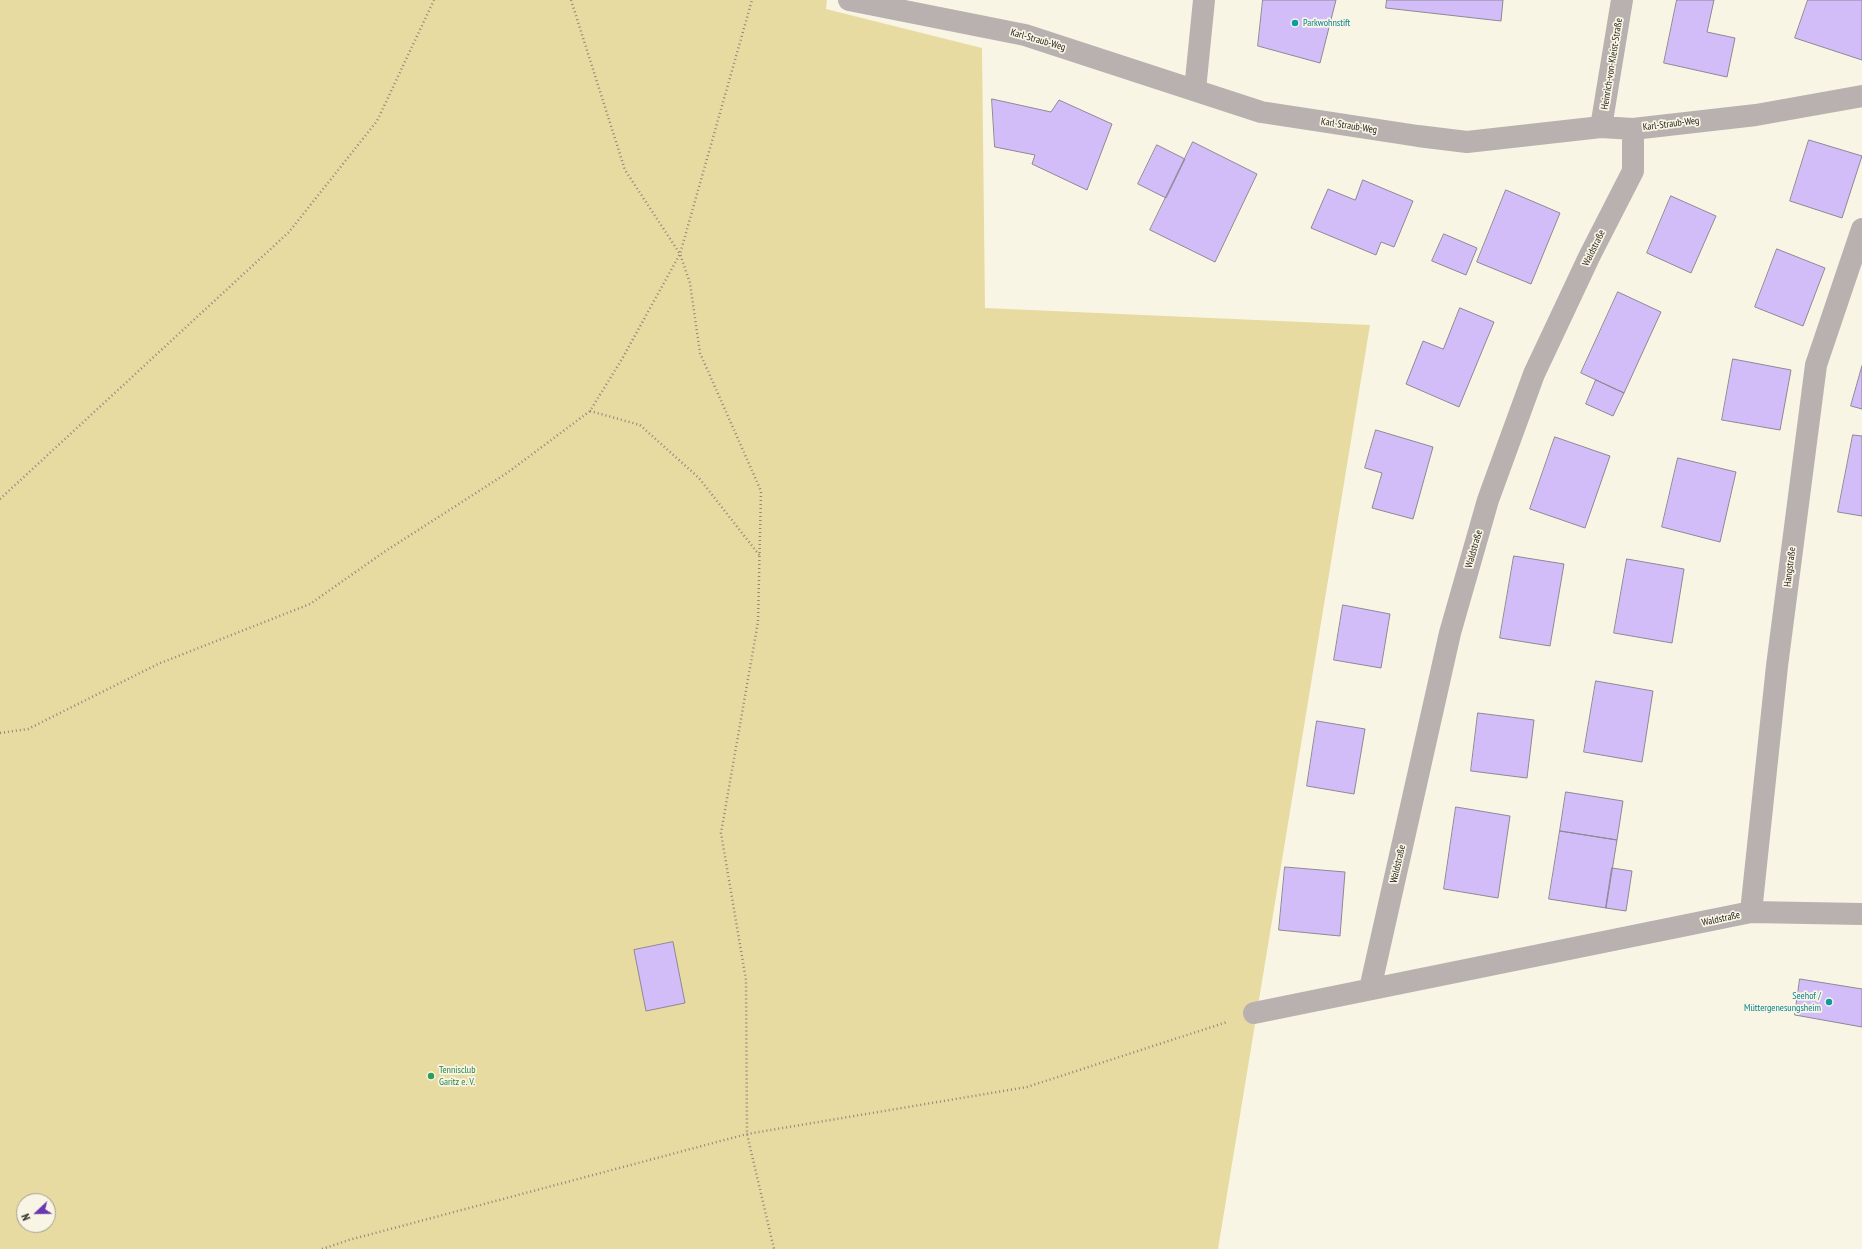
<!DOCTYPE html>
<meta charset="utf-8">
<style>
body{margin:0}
#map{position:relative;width:1862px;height:1249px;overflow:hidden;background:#f9f5e5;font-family:"PT Sans Narrow",sans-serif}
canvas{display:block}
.north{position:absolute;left:16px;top:1193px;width:40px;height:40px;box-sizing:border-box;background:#f9f5e5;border:1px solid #a19f93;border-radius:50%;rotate:248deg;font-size:11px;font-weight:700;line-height:16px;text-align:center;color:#1e1d17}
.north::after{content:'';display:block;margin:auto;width:14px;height:18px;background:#6838b0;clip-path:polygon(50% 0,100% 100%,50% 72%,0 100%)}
</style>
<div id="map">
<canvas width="1862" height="1249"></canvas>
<div class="north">N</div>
</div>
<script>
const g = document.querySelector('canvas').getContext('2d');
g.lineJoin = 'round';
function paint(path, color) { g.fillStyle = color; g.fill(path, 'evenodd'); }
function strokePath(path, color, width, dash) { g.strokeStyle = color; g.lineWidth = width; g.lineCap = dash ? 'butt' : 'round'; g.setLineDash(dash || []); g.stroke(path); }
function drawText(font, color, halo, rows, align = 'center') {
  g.font = font + ' "PT Sans Narrow",sans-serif'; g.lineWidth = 3.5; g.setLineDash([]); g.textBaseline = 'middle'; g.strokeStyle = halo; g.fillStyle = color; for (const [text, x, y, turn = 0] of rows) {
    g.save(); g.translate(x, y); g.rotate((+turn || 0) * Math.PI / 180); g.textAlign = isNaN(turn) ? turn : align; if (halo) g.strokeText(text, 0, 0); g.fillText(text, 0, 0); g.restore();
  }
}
const green = new Path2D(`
 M0,0H827L826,9L982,48L985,308L1370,325L1218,1249H0ZM24,1201H48V1225H24Z`);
const building = new Path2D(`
 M1263,0H1336L1320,63L1258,46Z
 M1387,0H1503L1501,21L1386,8Z
 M1677,0H1714L1707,32L1735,38L1727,77L1664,63Z
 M1808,0H1862V60L1795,38Z
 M992,99L1051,112L1059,100L1112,124L1087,190L1032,164L1035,155L995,147Z
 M1809,140L1862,156L1842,218L1790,201Z
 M1193,142L1257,174L1215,262L1150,230Z
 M1157,145L1185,159L1166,198L1138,184Z
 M1363,180L1413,201L1394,247L1381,242L1376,255L1311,228L1328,189L1355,200Z
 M1506,190L1560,213L1531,284L1477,262Z
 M1671,196L1716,216L1691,273L1647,253Z
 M1444,234L1477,248L1466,275L1432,261Z
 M1777,249L1825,268L1803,326L1755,307Z
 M1618,292L1661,312L1624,393L1581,373Z
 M1460,308L1494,322L1459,407L1406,384L1423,341L1443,349Z
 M1733,359L1791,370L1780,430L1722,420Z
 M1862,366V409L1851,406Z
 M1596,380L1624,393L1613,416L1586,404Z
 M1376,430L1433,447L1413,519L1372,508L1382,473L1365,468Z
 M1853,435L1862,436V516L1838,512Z
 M1555,437L1610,456L1585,528L1530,509Z
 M1678,458L1736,472L1720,542L1662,527Z
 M1514,556L1564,564L1550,646L1500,638Z
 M1627,559L1684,569L1672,643L1614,633Z
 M1343,605L1390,614L1381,668L1334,660Z
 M1596,681L1653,691L1642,762L1584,752Z
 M1478,713L1534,720L1527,778L1471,771Z
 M1317,721L1365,729L1354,794L1307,786Z
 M1566,792L1623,801L1617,840L1560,831Z
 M1456,807L1510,816L1498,898L1444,889Z
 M1560,831L1617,840L1606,908L1549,899Z
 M1285,867L1345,872L1340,936L1279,930Z
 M1612,868L1632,871L1626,911L1606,908Z
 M673,942L685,1003L646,1011L634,950Z
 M1800,979L1862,989V1027L1795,1015Z`);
const path = new Path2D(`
 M571,0L625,170L680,254L690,283L700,353L761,491L758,622L721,833L746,980L747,1134L774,1249
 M590,411L640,425L699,478L760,556
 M0,499L289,232L377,121L434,0
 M0,733L28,729L158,664L310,604L384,552L507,473L590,411L622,359L680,254L752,0
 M322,1249L349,1240L747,1134L1027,1087L1227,1022`);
const minor = new Path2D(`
 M849,0L1025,35L1261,112L1418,136L1467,142L1601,127L1633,129L1756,115L1862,96
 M1195,90L1204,0
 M1601,127L1622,0
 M1751,912L1777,666L1816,365L1862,229
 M1370,989L1450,633L1488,500L1534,374L1590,255L1633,171V129
 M1254,1013L1751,912L1862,914`);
const markers = [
 [1295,23,4,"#0f9aa8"],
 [1829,1002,4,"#0f9aa8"],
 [431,1076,4,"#2e9e5b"]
];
const cultureNames = [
 ["Parkwohnstift",1303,23],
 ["Seehof /",1821,996,"right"],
 ["Müttergenesungsheim",1821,1008,"right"]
];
const streetNames = [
 ["Karl-Straub-Weg",1038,40,16],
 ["Heinrich-von-Kleist-Straße",1612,64,-81],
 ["Karl-Straub-Weg",1671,124,-7],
 ["Karl-Straub-Weg",1349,126,9],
 ["Waldstraße",1594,248,-64],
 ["Waldstraße",1474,549,-74],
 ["Hangstraße",1790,567,-83],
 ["Waldstraße",1398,864,-77],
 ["Waldstraße",1721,919,-12]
];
const leisureNames = [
 ["Tennisclub",439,1070],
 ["Garitz e. V.",439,1082]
];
paint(green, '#e8dba1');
paint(building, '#d3bdf8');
strokePath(building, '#8d8896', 1);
strokePath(path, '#8b887d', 2.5, [1, 3]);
strokePath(minor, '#b9b1af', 22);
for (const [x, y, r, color] of markers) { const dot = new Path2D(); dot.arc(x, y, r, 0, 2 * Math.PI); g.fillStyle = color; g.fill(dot); strokePath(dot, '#f9f5e5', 1.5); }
drawText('10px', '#0d838f', '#f9f5e5', cultureNames, 'left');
drawText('10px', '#1e1d17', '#f9f5e5', streetNames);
drawText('10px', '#27864d', '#f9f5e5', leisureNames, 'left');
</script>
